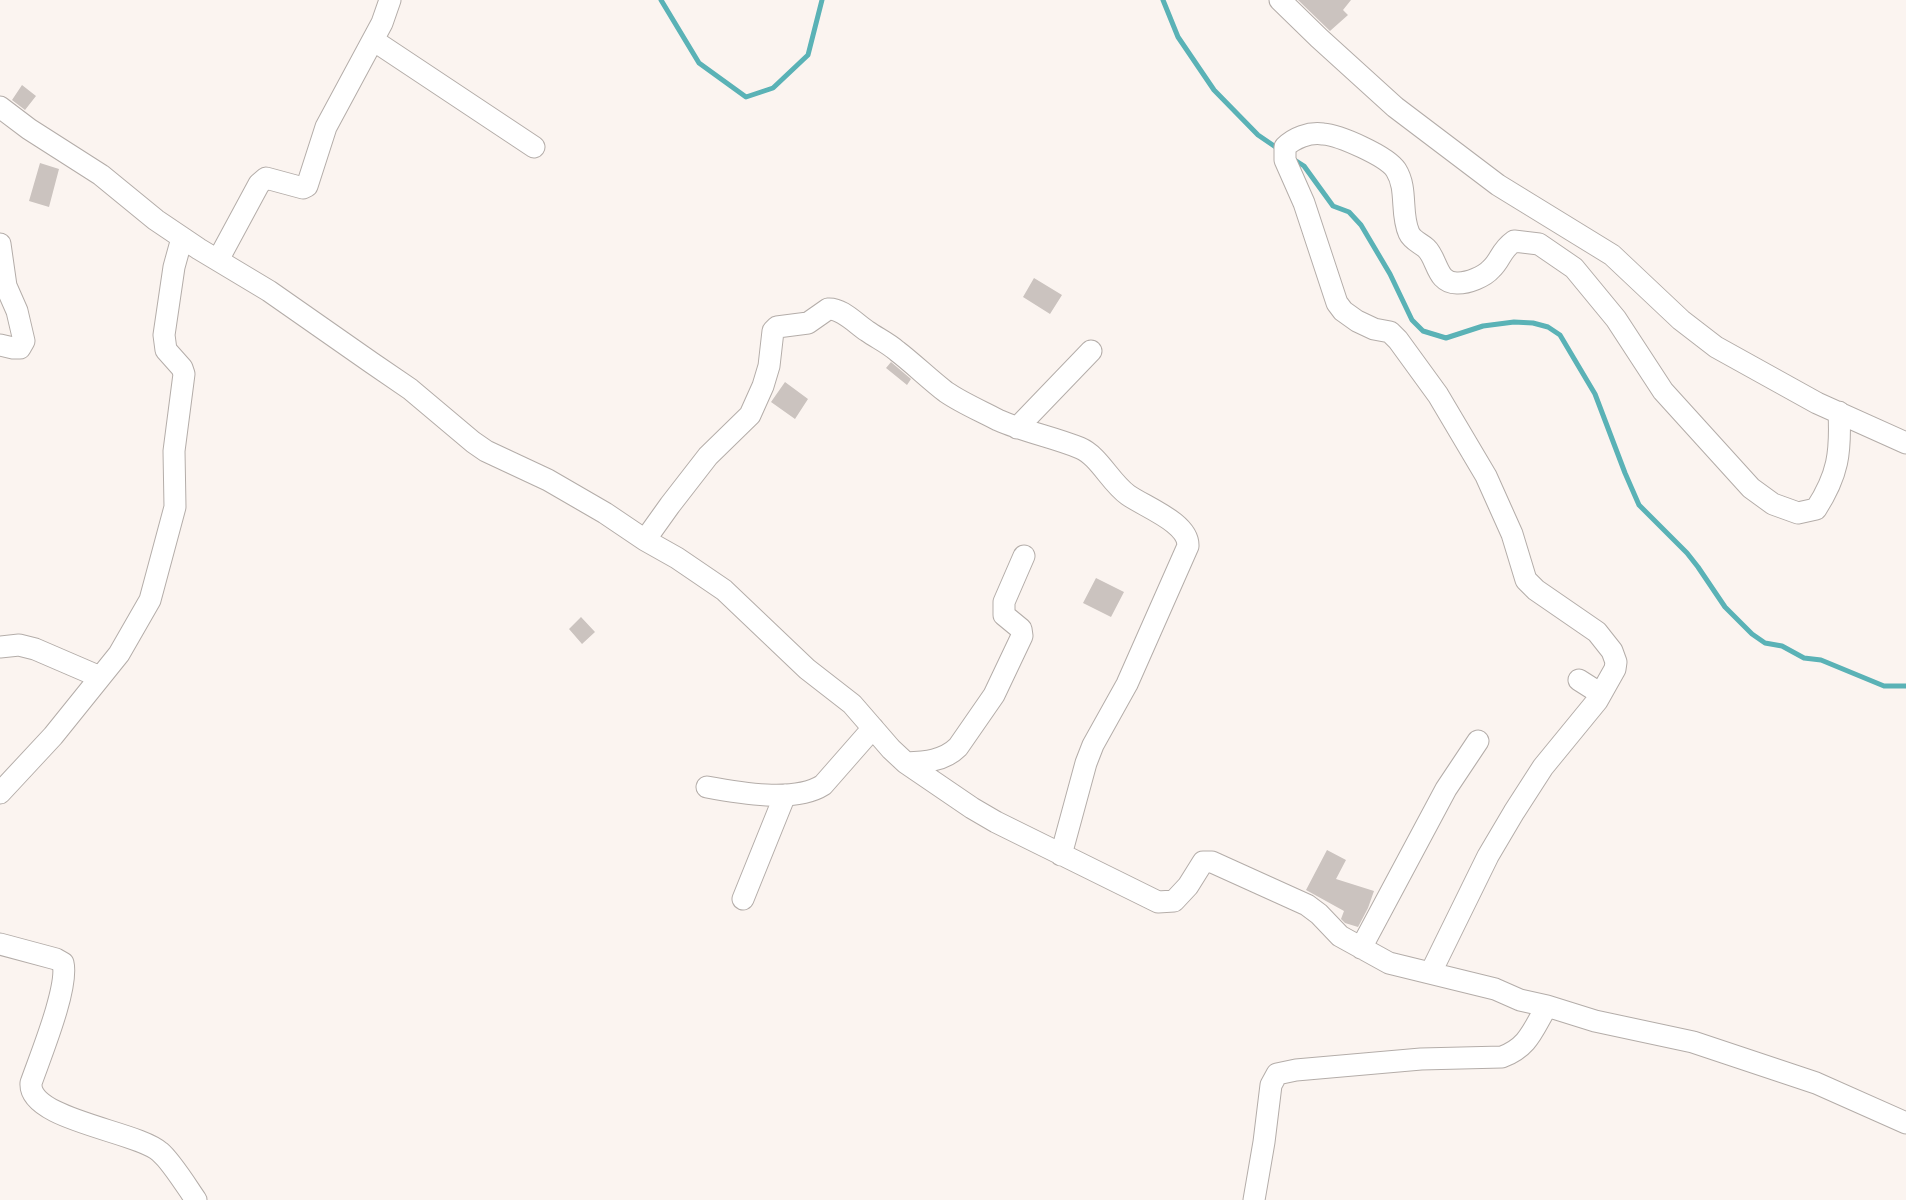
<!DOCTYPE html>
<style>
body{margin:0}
canvas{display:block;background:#fbf4f0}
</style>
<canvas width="1906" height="1200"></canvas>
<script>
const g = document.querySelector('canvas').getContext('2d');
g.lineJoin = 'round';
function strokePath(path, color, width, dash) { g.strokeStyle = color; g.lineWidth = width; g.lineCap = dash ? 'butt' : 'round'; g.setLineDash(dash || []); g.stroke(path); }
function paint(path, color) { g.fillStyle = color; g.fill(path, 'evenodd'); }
const stream = new Path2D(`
 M661,0L699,63L746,97L773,88L808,55L822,0
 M1163,0L1178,37L1214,90L1258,135L1280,150
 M1293,159L1304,166L1333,206L1349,212L1361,225L1390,274L1412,320L1423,331L1446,338L1483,326L1514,322L1533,323L1548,327L1560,335L1595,394L1625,473L1639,505L1687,553L1698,567L1725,607L1752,634L1765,643L1782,646L1804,658L1821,660L1884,686H1906`);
const building = new Path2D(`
 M1298,0H1351L1343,10L1348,15L1330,31Z
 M22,85L36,96L25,110L12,100Z
 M40,163L59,169L49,207L29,201Z
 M1034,278L1062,295L1050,314L1023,297Z
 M891,362L911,379L907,385L886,368Z
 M785,382L808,399L795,419L771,402Z
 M1096,578L1124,592L1111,617L1083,603Z
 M581,617L595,632L582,644L569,629Z
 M1327,850L1346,860L1336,879L1374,891L1368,908L1358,927L1345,923L1341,919L1344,911L1306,890Z`);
const minor = new Path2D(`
 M1280,0L1319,38L1395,107L1498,185L1612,255L1681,320L1716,347L1817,403L1906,443
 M373,40L534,147
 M0,107L29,129L101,175L156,220L199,249L269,291L372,363L410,389L473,442L486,451L548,480L605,513L645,540L677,558L724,590L807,669L852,704L891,749L906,763L972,808L996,822L1158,902L1174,901L1188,886L1203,862H1212L1307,905L1319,914L1340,936L1389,963L1495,989L1520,1000L1547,1006L1595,1021L1693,1042L1816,1083L1906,1123
 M0,244L6,286L17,311L24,341L20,348H13L0,345
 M218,260L259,184L266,178L303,188L307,186L326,127L382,23L390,0
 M1017,428L1091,351
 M645,540L670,505L708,456L750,415L763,386L769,366L773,331L777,327L808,323L828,309C842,308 855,323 867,331C877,338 888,343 897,351C914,364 929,379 946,392C962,403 981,411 998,420C1025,432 1053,437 1080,448C1099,456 1110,482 1128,495C1145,507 1189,523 1188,546L1127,684L1093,745L1086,763L1061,855
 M0,647L19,645L35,649L100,677
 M1579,680L1601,694
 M906,763C925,762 944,761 958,747L994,695L1022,636L1021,629L1004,615V602L1024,556
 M707,787C739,793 795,803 823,785L873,728
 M0,793L53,736L119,654L150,600L175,507L174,451L184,374L182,368L166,350L164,335L174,267L182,238
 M743,899L785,795
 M0,944L56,959L63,963C69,987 40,1057 31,1083C28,1120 137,1131 160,1152C171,1161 187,1187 196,1200
 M1361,948L1446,789L1478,741
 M1431,972L1488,856L1514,812L1543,767L1597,701L1615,669L1616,662L1612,651L1597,632L1536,590L1526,580L1512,534L1486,476L1438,395L1398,340L1390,332L1374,329L1357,321L1343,311L1337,303L1304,203L1285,160V147C1294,138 1309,132 1323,134C1339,135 1387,156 1396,170C1408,189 1400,213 1409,233C1412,240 1420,243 1426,248C1438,259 1436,284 1458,283C1468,283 1484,277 1491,269C1501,260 1500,251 1514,241L1539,244L1574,268L1616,319L1663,391L1751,488L1773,504L1798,513L1816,509C1838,475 1841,453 1839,412
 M1254,1200L1264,1142L1271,1085L1277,1074L1296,1070L1421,1059L1502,1057C1529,1047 1533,1029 1547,1006`);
strokePath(stream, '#5ab2b6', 5);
paint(building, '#cbc3bf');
strokePath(minor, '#b4ada9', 23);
strokePath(minor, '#fff', 21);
</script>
